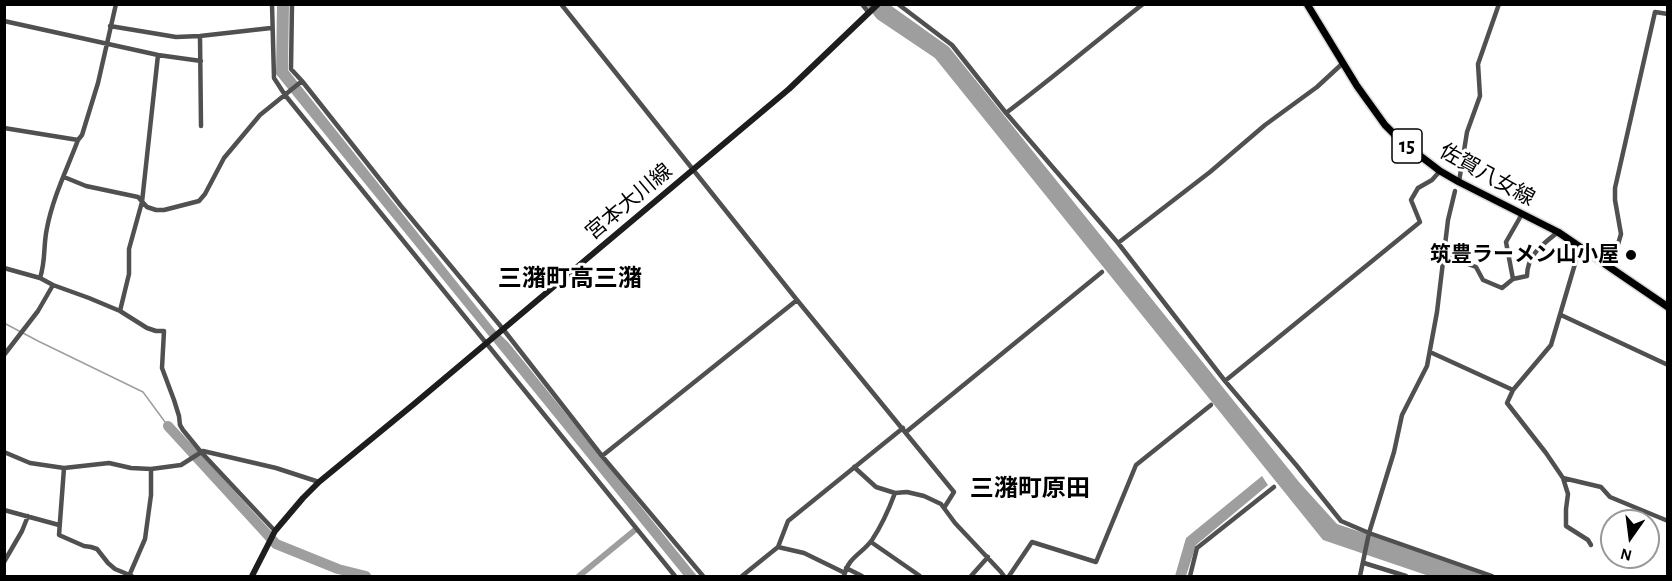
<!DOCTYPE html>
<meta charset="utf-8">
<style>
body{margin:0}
#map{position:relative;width:1672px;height:581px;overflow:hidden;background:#fff;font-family:"Alegreya Sans",sans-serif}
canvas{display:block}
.frame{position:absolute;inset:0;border:6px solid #000;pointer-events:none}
.north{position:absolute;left:1600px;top:509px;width:60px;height:60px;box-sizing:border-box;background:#fff;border:2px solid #999;border-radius:50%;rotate:194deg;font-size:16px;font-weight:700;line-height:24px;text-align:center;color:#000}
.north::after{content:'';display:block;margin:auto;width:21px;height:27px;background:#000;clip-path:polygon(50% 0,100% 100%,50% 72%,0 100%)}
</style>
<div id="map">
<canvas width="1672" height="581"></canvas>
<div class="frame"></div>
<div class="north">N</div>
</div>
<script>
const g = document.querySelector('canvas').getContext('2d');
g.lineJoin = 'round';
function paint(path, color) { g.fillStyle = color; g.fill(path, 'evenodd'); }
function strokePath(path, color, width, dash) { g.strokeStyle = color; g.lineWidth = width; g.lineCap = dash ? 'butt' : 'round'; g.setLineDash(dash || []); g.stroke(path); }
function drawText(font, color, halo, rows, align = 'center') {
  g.font = font + ' "Alegreya Sans","Noto Sans JP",sans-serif'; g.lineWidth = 6; g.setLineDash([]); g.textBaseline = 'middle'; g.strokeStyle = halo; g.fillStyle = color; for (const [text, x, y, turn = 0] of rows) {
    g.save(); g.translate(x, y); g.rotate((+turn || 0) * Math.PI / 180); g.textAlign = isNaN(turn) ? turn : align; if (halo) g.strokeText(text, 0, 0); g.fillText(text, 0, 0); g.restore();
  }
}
const water = new Path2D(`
 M277,5H289L288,70L495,330L508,342L697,576H684L276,74Z
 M866,5H890L949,47L1299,482L1337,524L1492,576H1429L1323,540L935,58L877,19Z
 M1262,476L1268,485L1196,545L1186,576H1175L1186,538Z`);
const stream = new Path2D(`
 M4,323L38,341L143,392L168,426`);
const canal = new Path2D(`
 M579,576L635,530`);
const river = new Path2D(`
 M168,426L276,544L338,569L366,576`);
const street = new Path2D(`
 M272,4L274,78L285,95L675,576
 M292,4L291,69L302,81L401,206L503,329L602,456L703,576
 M561,4L797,300L954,492L944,508
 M862,4L869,13
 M898,4L952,45L1006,113L1118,243L1225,381L1297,466L1341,521L1369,533L1492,576
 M4,21L158,55L201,61
 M110,26L176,37L200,36L271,28
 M200,36L201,126
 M1006,113C1053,78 1097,40 1143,4
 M4,128L78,140
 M64,177L86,186L138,197L147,207L156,210H164L199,201L205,194L224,158L260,115L302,81
 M1459,182L1467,132L1480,96L1478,64L1499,4
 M1118,243L1210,172L1265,125L1317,87L1343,63
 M1580,247L1551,345L1513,390L1507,403L1546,453L1563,478L1568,494L1566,509V526L1588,540L1591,545
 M1444,255L1476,267L1483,280L1502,288L1513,279L1527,276C1527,255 1543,244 1558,232
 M4,268L40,278L53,285L89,298L120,311L147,328L156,331H164L162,368L174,400L179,416L180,425L183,430L201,452L275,531
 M1611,268L1621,234L1615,200V188L1655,12L1668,14
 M40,278C46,260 43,246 47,228C53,197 67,169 78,140L82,135L98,83L116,4
 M1513,279L1506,242L1522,214
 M120,311L129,274V249L142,202L158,55
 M1561,315L1668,365
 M1430,352L1513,390
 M4,355L38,311L53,285
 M1225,381L1420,222L1411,200L1418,188L1432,180L1440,171
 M906,432L1102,272
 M4,452L30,463L64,468L109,463L131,468L151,469L181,465L203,451L276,468L319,482
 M602,456L797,300
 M854,467L876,487L895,493
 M64,468L59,535L84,546L91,547L97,549L108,563L115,569L132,576
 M1563,478L1601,487L1610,497L1668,521
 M4,510L59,525
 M871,542L920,576
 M778,547L804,553L845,573
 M4,562L22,531L28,516
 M1364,563L1406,576
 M846,568L862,576
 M129,576L145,539L151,495V469
 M742,576L778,547L788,521L903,428
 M844,576C848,557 862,554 872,540C882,525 889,509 895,493L907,492L924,496L941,504L955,523L1001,572L1004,576
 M971,576L988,557
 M1009,576L1032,542L1096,562L1136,465L1211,405
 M1190,576L1197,548L1274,487
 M1360,576L1369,533L1394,452L1402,415L1427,366L1437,312L1448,220L1455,191`);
const secondary = new Path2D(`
 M252,576L275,531L303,498L319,482L414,404L789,89L878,4`);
const primary = new Path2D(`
 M1307,4L1357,86L1385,125L1402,142L1440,171L1459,182L1558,232L1668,307`);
const markers = [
 [1631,255,6,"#000"]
];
const shields = [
 [1407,146,30]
];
const shieldNames = [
 ["15",1407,146]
];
const streetNames = [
 ["佐賀八女線",1487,175,29],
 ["宮本大川線",629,202,-40]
];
const poiNames = [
 ["筑豊ラーメン山小屋",1619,255]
];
const quarterNames = [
 ["三潴町高三潴",570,279],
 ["三潴町原田",1030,489]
];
paint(water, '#9e9e9e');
strokePath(stream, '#9e9e9e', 1.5);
strokePath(canal, '#9e9e9e', 6);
strokePath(river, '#9e9e9e', 10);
strokePath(primary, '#dbdbdb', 10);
strokePath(street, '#505050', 4.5);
strokePath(secondary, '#1d1d1d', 6);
strokePath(primary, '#000', 7);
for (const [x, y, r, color] of markers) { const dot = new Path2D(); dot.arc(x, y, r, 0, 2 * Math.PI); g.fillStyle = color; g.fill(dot); strokePath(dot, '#fff', 2); }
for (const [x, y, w] of shields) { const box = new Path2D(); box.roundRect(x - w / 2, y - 17, w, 34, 4.5); g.fillStyle = '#fff'; g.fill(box); strokePath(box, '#000', 1.5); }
drawText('bold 20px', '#000', null, shieldNames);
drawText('21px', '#000', '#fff', streetNames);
drawText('bold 21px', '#000', '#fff', poiNames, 'right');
drawText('bold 24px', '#000', '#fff', quarterNames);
</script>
